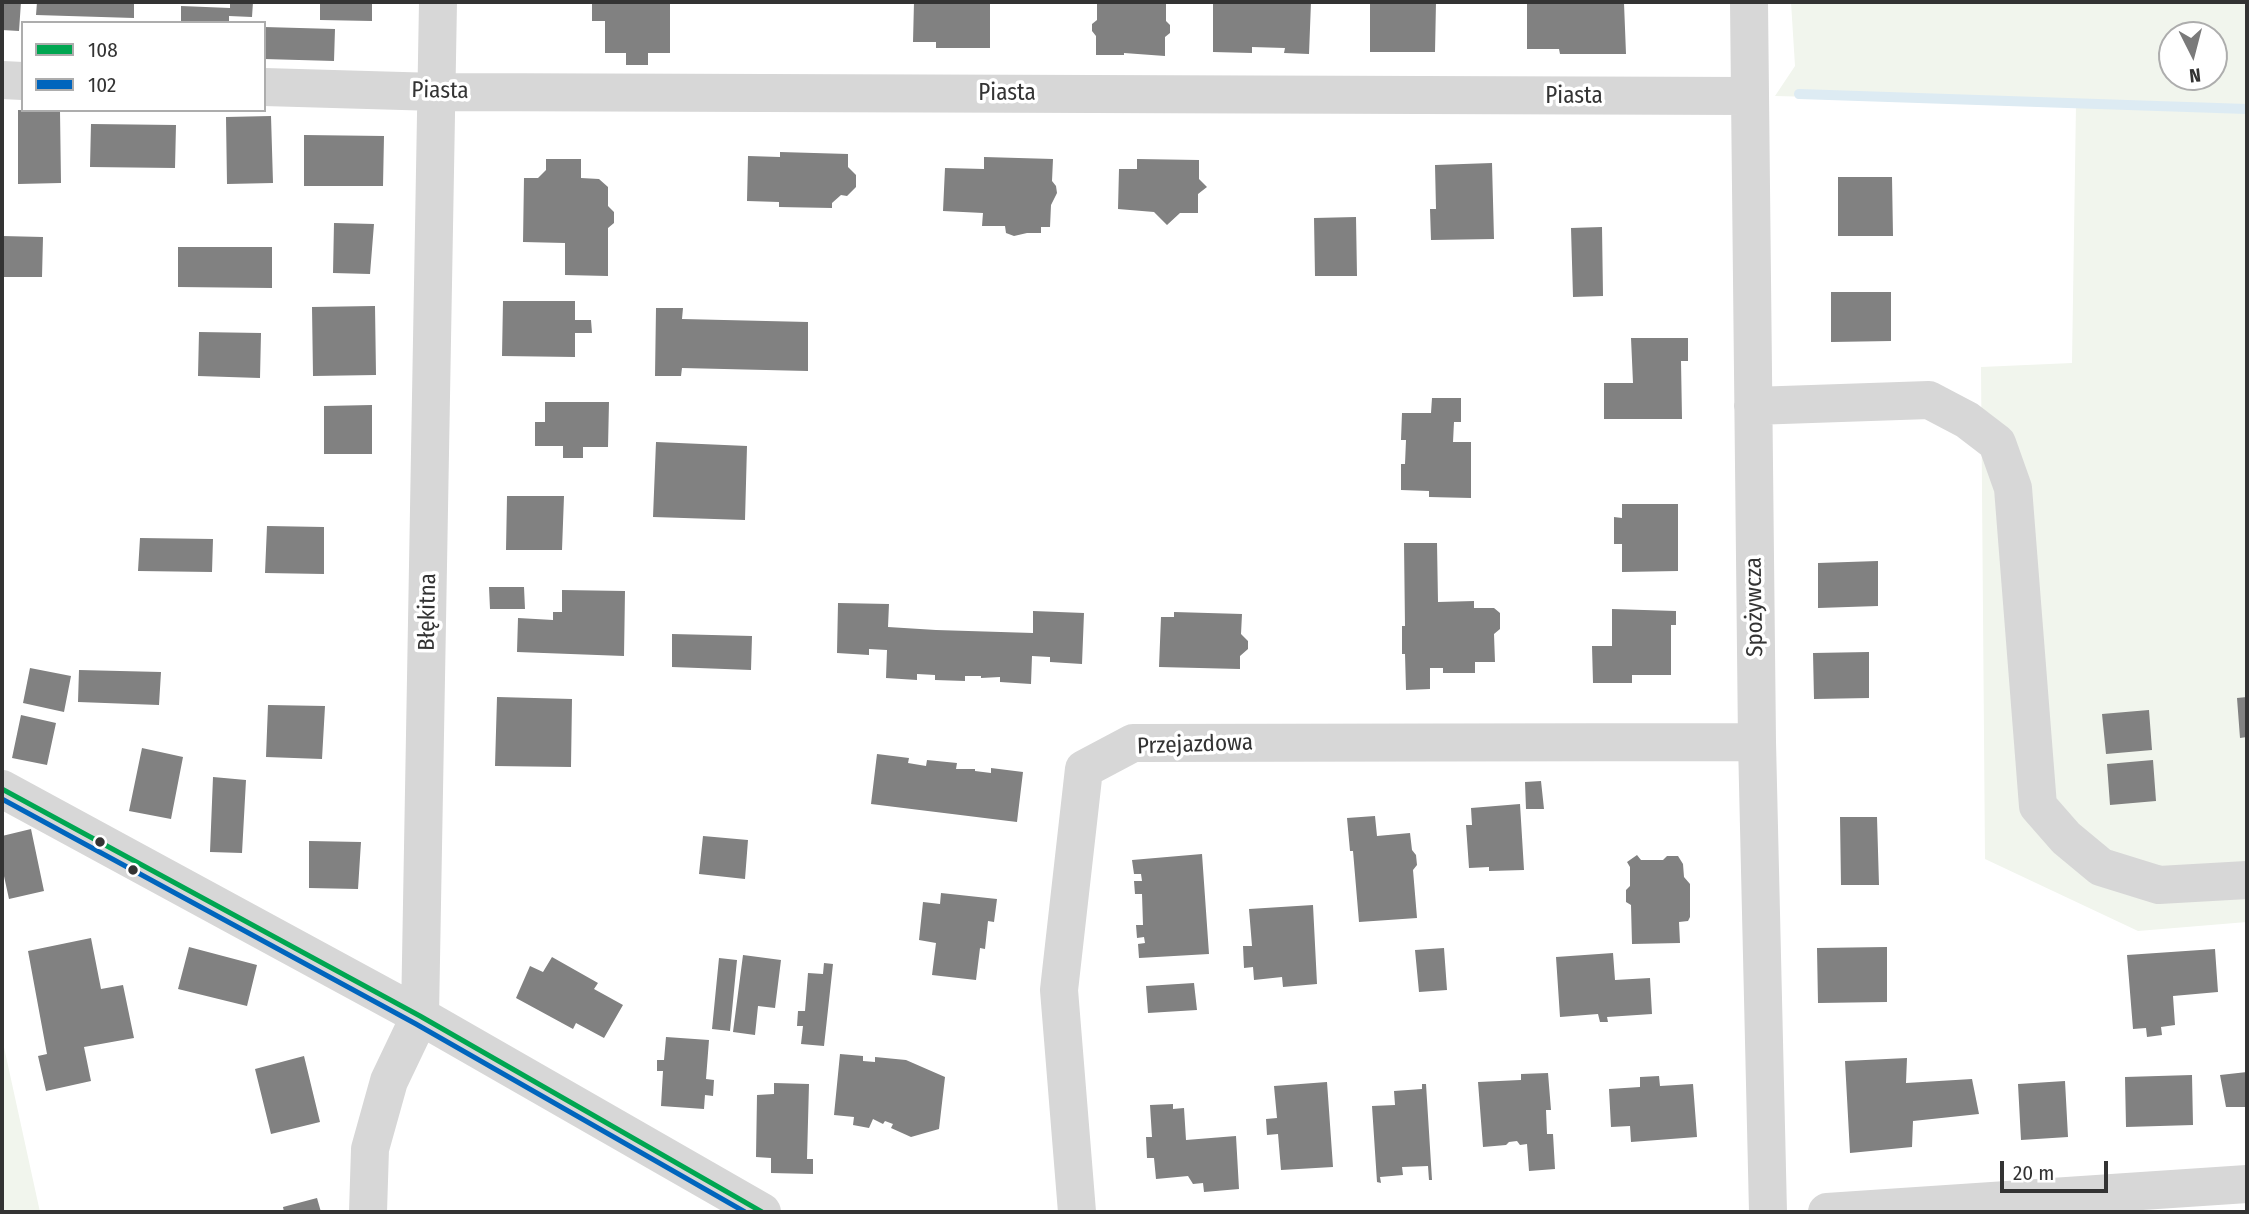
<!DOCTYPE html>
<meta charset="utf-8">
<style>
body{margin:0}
#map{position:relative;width:2249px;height:1214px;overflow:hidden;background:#fff;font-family:"Fira Sans Condensed",sans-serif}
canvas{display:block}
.frame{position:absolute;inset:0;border:4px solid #333;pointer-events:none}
.legend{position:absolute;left:21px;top:21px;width:245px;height:91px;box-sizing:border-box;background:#fff;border:2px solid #adadad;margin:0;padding:9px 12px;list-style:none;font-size:21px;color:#333}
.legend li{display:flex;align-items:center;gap:14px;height:35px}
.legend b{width:35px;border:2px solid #adadad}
.north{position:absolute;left:2158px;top:21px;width:70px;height:70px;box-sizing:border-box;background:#fff;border:2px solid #adadad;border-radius:50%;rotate:174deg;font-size:19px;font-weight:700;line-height:28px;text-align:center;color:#333}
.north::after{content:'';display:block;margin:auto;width:24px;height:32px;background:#7a7a7a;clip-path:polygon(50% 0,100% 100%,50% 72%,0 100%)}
.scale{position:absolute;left:2000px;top:1161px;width:108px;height:32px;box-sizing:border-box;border:4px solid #333;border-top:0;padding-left:9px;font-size:21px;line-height:24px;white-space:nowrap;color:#333;-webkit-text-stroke:5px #fff;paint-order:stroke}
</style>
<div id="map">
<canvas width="2249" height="1214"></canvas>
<div class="frame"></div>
<ul class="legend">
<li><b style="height:9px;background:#00a651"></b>108</li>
<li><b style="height:9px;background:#0065bd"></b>102</li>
</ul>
<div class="north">N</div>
<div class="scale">20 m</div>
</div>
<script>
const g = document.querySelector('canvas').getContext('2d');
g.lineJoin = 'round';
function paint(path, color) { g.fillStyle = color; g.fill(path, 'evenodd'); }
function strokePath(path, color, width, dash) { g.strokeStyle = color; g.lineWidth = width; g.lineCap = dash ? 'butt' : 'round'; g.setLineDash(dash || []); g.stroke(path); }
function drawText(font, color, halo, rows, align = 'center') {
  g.font = font + ' "Fira Sans Condensed",sans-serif'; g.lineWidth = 7; g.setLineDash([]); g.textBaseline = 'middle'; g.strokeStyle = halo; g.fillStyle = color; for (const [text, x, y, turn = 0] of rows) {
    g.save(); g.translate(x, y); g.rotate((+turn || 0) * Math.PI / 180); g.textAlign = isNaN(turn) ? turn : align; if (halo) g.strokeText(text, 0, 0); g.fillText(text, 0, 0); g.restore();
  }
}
const green = new Path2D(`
 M1791,2H2247V922L2138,931L1985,859L1981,367L2072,363L2076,104L1775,96L1795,66ZM2172,35H2214V77H2172Z
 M2,1038L40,1212H2Z`);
const stream = new Path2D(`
 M1799,94L2247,109`);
const building = new Path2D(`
 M2,2H21L19,31L2,30Z
 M37,2H134V18L36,15Z
 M230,2H253L252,17L229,16V23H181V6L230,8Z
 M320,2H372V21L320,20Z
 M592,2H670V53H648V65H626V53H605V21H592Z
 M914,2H990V48H936V42H913Z
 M1097,2H1166V21L1170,25V33L1165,37V56L1124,53V55H1096V36L1092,31V24L1097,20Z
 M1213,2H1311L1309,54L1284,53L1285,48L1252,47V53L1213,52Z
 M1370,2H1436L1435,52H1370Z
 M1527,2L1624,3L1626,54H1560L1559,49H1527Z
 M264,27L335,29L334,61L264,59Z
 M18,110L60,111L61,183L18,184Z
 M271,116L273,183L227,184L226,117Z
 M91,124L176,125L175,168L90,167Z
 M304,135L384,136L383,186H304Z
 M780,152L848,154V167L856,175V187L847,196L841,195L832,203V208L779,207V202L747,201L748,156L780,157Z
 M984,157L1053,159L1052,181L1056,186L1057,193L1051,205L1050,227H1041V233H1027L1014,236L1006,233L1005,226H982L983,213L943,211L945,168L984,169Z
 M546,159H581V178L599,179L608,187V206L614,212V223L608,228V276L565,275V243L523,242L524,178H538L546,170Z
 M1137,159L1199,160V179L1207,187L1198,194V213H1180L1167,225L1154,212L1118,209L1119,169H1137Z
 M1492,163L1494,239L1431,240L1430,209H1436L1435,165Z
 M1838,177H1892L1893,236H1838Z
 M1356,217L1357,276H1315L1314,218Z
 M334,223L374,224L370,274L333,273Z
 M1602,227L1603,296L1573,297L1571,228Z
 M2,236L43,237L42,277H2Z
 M178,247H272V288L178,287Z
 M1831,292H1891V341L1831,342Z
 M503,301H575V320H591L592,333H575V357L502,356Z
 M375,306L376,375L313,376L312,307Z
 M656,308H683L682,319L808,322V371L682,368L681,376H655Z
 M199,332L261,333L260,378L198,376Z
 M1631,338H1688V361H1681L1682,419H1604V383H1633Z
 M1432,398H1461V422H1454L1453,442H1471V498L1429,497V491L1401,490V464H1405L1406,440H1401L1402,413H1431Z
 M545,402H609L608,447H583V458H563V446H535V422H545Z
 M372,405V454H324V406Z
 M656,442L747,446L745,520L653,517Z
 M507,496H564L562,550H506Z
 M1622,504H1678V571L1622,572V544H1614V517L1622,518Z
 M267,526L324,527V574L265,573Z
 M140,538L213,539L212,572L138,571Z
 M1404,543H1437L1438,602L1474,601V608H1494L1500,613V629L1494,634L1495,662H1475V673H1443V668H1430V689L1406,690L1405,654H1402V626H1405Z
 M1878,561V606L1818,608V563Z
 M489,587H524L525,609H490Z
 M562,590L625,591L624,656L517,652L518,618L553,620V612H562Z
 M838,603L889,604L888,627L936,630L1033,633V611L1084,613L1082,664L1050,662V657L1032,656L1031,684L1000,682V677L981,678V676H965V681L935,680V675L917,674V680L886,678L887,650L869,649V655L837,653Z
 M1612,609L1676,611V625H1671V675H1632V683H1593L1592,646H1612Z
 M1174,612L1242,614L1241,634L1248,641V649L1240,656V669L1159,667L1161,617H1174Z
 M672,634L752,636L751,670L672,667Z
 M1869,652V698L1814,699L1813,653Z
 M30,668L71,676L64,712L23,703Z
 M79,670L161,672L159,705L78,702Z
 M497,697L572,699L571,767L495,766Z
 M2247,697V737L2240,738L2237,698Z
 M268,705L325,706L322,759L266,757Z
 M2149,710L2152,750L2106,754L2102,714Z
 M21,715L56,723L47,765L12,758Z
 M142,748L183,757L171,819L129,811Z
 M877,754L909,758L908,763L926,766L927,760L957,763L956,769H975V771L991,773V768L1023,772L1017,822L871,804Z
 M2153,760L2156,801L2110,805L2107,764Z
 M213,777L246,780L242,853L210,852Z
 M1541,781L1544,809H1526L1525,782Z
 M1520,804L1524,870L1489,871V867L1469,868L1466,825H1472L1471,808Z
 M1375,816L1377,836L1410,833L1412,850L1416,855L1417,865L1413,870L1417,918L1359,922L1353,851H1350L1347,818Z
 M1840,817H1877L1879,885H1841Z
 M31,829L44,891L9,899L2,867V836Z
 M703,836L748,840L745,879L699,874Z
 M309,841L361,842L358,889L309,888Z
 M1202,854L1209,954L1139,958L1138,944L1145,943L1144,937L1137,938L1136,925H1143L1142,894H1135L1134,881H1142L1141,874H1134L1132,860Z
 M1637,855L1641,860H1663L1667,856H1678L1683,864L1684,877L1690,884V917L1688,921L1679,922L1680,943L1632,944L1631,905L1626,902V890L1630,886V867L1627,862Z
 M941,893L997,899L994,922L988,921L985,949L980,948L976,980L932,975L936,943L919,940L923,902L940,904Z
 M1313,905L1317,984L1283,987L1282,977L1254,980L1253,967L1244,968L1243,946H1252L1249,909Z
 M91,938L101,989L123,985L134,1038L84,1047L91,1081L46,1091L38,1056L47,1054L28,951Z
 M189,947L257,965L247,1006L178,989Z
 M1887,947V1002L1818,1003L1817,948Z
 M1444,948L1447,990L1419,992L1415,950Z
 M2215,949L2218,992L2173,996L2175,1025L2161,1027L2162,1035L2147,1037L2146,1028L2133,1029L2127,955Z
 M1613,953L1615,980L1650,978L1652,1014L1607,1017L1608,1022H1600L1598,1014L1560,1017L1556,957Z
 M743,955L781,960L775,1008L758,1006L755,1035L733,1032Z
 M552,957L598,983L594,989L623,1005L604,1038L576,1023L573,1029L516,998L530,966L543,972Z
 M719,958L737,960L730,1031L712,1029Z
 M824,963L833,964L824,1046L801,1044L803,1026H797L798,1011H805L808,973L823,974Z
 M1194,983L1197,1010L1148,1013L1146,986Z
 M666,1037L709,1040L706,1079L714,1080L713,1096L705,1095L704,1109L661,1106L663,1071H657V1060H664Z
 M840,1054L863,1056V1061L875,1062V1057L906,1060L945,1077L939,1129L911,1137L891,1128L893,1124L885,1121L883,1124L873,1119L869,1128L853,1125L854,1117L834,1115Z
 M304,1056L320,1122L271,1134L255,1069Z
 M1907,1058L1906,1083L1972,1079L1979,1114L1913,1121L1912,1147L1850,1153L1845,1061Z
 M2247,1072V1107H2226L2220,1075Z
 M1548,1073L1551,1110H1546L1547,1134H1553L1555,1169L1529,1171L1527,1144L1520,1145L1517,1141L1509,1142L1506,1145L1483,1147L1478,1082L1521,1080V1074Z
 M2192,1075L2193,1125L2126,1127L2125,1077Z
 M1659,1076L1660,1086L1693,1084L1697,1137L1631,1142L1630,1126L1611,1127L1609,1089L1640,1087V1077Z
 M2065,1081L2068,1137L2021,1140L2018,1084Z
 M1327,1082L1333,1167L1281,1170L1278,1134L1267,1135L1266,1119L1277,1118L1274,1086Z
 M774,1083L809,1084L807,1159H813V1174L771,1173V1158L756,1157L757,1095L774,1094Z
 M1422,1084H1426L1432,1180H1429L1428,1166L1402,1167L1403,1175L1380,1177L1381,1183L1377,1182L1372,1106L1395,1105L1394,1091L1422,1089Z
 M1173,1104V1109L1184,1108L1186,1140L1236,1136L1239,1189L1204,1192L1203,1183L1193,1184L1188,1176L1156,1179L1154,1158H1147L1146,1137H1152L1150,1105Z
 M317,1198L321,1212H284L283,1207Z`);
const minor = new Path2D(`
 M1749,2L1757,742L1768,1212
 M2,80L23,81
 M264,87L437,92L1749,96
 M1753,406L1929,400L1967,420L1997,443L2013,488L2038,806L2066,838L2101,867L2159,885L2247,880
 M2,789L420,1016L762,1212
 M368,1212L370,1149L389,1081L420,1016L438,2
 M1077,1212L1059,990L1084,769L1133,743L1757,742
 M1827,1212L2247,1184`);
const bus1 = new Path2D(`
 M2,789L420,1016L762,1212`);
const bus2 = new Path2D(`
 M2,799L416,1024L745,1212`);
const markers = [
 [100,842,6,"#333"],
 [133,870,6,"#333"]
];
const streetNames = [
 ["Piasta",440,91,1],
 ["Piasta",1007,94],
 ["Piasta",1574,97],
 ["Spożywcza",1755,607,-91],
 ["Błękitna",428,612,-89],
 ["Przejazdowa",1195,745,-2]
];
paint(green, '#f1f5ed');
strokePath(stream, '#ddebf3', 10);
paint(building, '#818181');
strokePath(minor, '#d7d7d7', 38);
strokePath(bus1, '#00a651', 5);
strokePath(bus2, '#0065bd', 5);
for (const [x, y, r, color] of markers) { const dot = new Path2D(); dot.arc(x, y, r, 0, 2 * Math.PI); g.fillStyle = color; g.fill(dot); strokePath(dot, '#fff', 2.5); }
drawText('23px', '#333', '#fff', streetNames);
</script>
